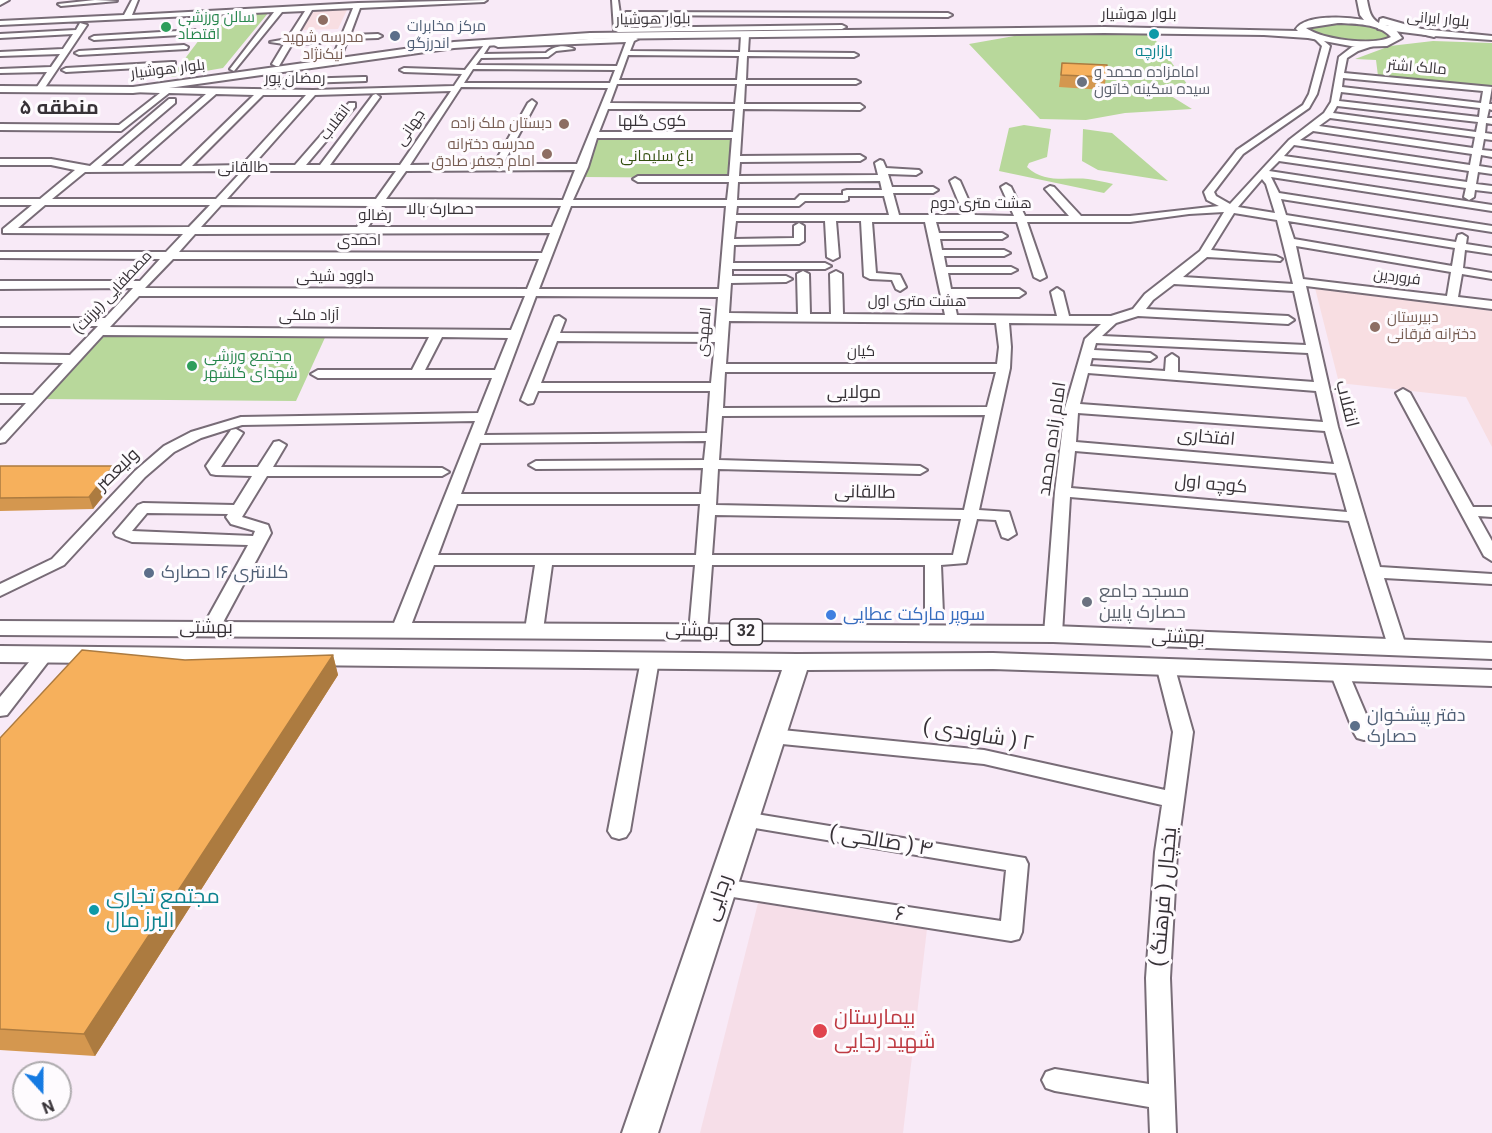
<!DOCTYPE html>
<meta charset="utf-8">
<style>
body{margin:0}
#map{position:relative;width:1492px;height:1133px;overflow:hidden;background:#f8eaf7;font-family:Roboto,sans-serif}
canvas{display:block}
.north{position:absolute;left:12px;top:1061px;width:60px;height:60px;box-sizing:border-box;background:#fefbfe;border:2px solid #aeabae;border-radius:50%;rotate:159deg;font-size:16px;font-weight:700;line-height:24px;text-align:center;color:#373237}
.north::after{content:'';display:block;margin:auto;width:21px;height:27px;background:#157ae2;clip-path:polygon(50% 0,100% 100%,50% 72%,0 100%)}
</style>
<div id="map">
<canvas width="1492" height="1133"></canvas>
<div class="north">N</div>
</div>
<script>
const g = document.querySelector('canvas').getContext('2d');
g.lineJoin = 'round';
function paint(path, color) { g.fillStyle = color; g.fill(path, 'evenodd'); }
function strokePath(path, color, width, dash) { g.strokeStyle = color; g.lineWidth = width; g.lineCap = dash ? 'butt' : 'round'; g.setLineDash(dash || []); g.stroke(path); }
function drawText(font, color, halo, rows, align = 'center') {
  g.font = font + ' Roboto,Cairo,sans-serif'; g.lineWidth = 6; g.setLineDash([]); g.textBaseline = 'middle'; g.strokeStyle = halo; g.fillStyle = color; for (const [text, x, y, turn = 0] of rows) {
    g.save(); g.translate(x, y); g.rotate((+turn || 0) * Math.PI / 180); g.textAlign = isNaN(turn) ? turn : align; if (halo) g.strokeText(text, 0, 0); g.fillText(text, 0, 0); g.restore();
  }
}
const education = new Path2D(`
 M343,8L347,10L338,29L299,30L309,12Z
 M1315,288L1492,311V447L1466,397L1339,383Z`);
const medical = new Path2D(`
 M758,903L927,929L903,1133H700Z`);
const green = new Path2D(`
 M269,12L223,68L171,77L218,15Z
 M1329,22C1346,23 1379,21 1390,36C1370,51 1328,37 1307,30L1308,27Z
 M1045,34H1149L1154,38L1187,84L1155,86L1192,109L1125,113L1086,120L1040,119L969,44L1020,35Z
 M1433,41L1492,43V87L1378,76L1376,60L1355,59L1390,46Z
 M1024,125L1051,129L1047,157L1029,163L1027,167C1045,184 1066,177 1088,179C1096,180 1105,182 1113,184L1104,193L999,171L1009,128Z
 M1083,129L1112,133L1168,181L1098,170L1082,161Z
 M598,137L731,138L727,178L584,177Z
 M328,331L296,401L41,399L102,332Z`);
const minor = new Path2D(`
 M95,0L117,1L61,6L58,4Z
 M132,0H138L132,15L358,3L487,0L484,2L360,8L350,35L378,34L382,36L378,38L348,39L342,54L338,56L334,54L353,8L312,10L295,39H320L324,41L320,43L292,44L279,66H276L272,64L284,44L270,42L287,39L305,11L282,12L234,71L230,69L274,12L0,25V21L124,15Z
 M612,0H618L622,28L842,25L846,27L842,29L618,32L614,30Z
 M626,12L948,13L952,15L948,17L624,15Z
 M80,23L87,25L44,89L37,87L47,72L0,73V69L51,67L60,54L0,56V52L63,49L73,34L0,38V34L76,30Z
 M1381,25L1492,36V40L1434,36L1378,29Z
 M195,30L198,34L94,40L90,38L94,36Z
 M745,33L749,35L748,52L854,53L858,55L854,57L747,56L746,80H856L860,82L856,84H745L744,104H860L864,107L860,110L743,109L740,156L860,155L865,158L860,161L740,162L739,176L878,175L875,163L880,160L883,161L886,168L919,170L921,172L916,175L888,174L892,187H933L938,190L933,193H893L899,215H964L950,181L955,178L960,181L975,215L1014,216L1001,187L1006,184L1011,187L1025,216H1069L1045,189L1050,186L1054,187L1081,216H1130L1219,206L1207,200L1204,192L1237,150L1303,105L1309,94L1322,46L1314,38L1318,36L1330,46L1317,94L1309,108L1243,154L1214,192L1216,196L1230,204L1289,140L1324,113L1331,102L1339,57L1352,47L1375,42L1379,44L1358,51L1347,58L1344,73L1492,87L1489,104H1492V110L1489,109L1487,118H1492V124L1486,123L1485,133L1492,134V140L1484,139L1482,150L1492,151V157L1481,155L1479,166L1492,168V174L1478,172L1476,184L1492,186V192L1475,190L1474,197L1469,200L1464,197L1466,188L1279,161L1269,171L1492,205V211L1271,177L1279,193L1492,226V232L1281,199L1286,215L1456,242L1458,235L1462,234L1467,237L1466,244L1492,248V254L1465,250L1463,268L1492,273V279L1462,274L1458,297L1492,301V309L1306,286L1338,427L1380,567L1492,574V584L1384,578L1406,646L1403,650H1391L1388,646L1349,521L1070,497L1062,634L1059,638H1047L1044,634L1055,492L1065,408L1085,339L1101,324L1009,323L1011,347L1010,368L979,510L1009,512L1016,534L1008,539L1002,537L996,520L977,519L966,563L941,565L943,614L940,618H928L925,614V565H712L707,632L704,636H692L689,632L695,565H552L543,630L540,634H528L525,630L535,565H434L410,628L407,632H395L392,628L475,421L242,425L201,438L174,452L145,477L64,565L0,596V584L52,559L135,471L164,446L191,432L241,417L478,413L492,378H318L311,374L318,370H412L429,337L103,335L5,442L0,443V431L26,403H0V395H33L63,363L0,362V354L70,355L98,326H0V318H105L133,288L0,289V281H140L160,259L0,258V252H166L183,234L3,233V229L32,205H0V199H40L75,170L51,165H0V159H51L90,166L169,99H175V103L101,166H123L206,94L169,93L121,131L0,130V124L119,125L160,93L130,92L129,90L133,87L313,90L454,86L462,74L404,72L400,70L404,68L465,70L487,41L491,43L484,54L546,53C553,46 565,44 574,49L556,51L548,57L481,58L476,65L617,66L626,42L498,47L494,45L498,43L634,37L638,39L634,41L630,51L740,52L741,35ZM628,55L739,56L737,80H619ZM473,69L615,70L610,83H464ZM1343,78L1483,91L1481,103L1342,87ZM617,84H737L735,104L610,103ZM461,87L608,88L577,164H503L536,103L532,100L528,103L494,164L410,165ZM451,91L400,165H330L380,97L376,94L373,95L320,165H306L355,107V103H349L295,165H253L315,95ZM1341,92L1480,108L1479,117L1339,101ZM216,94L254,95L181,166H134ZM263,95H306L242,165L192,166ZM1337,106L1478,122L1476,132L1333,113ZM608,109H735L733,132H599ZM1330,118L1475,137L1473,148L1319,126ZM1313,131L1472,154L1470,165L1300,140ZM597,138H732L729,176H638L633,179L638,182H729L727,200H573L588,167ZM1294,145L1469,171L1467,182L1284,156ZM575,170L563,200L386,199L406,171ZM242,171L216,199H52L85,172ZM252,171H396L376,199H227ZM1262,179L1266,184L1275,213L1238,207ZM880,181L882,190H847L843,191V195H800L795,200H737L738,182ZM848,196H884L889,215H736L737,206H799L805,201H844L848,200ZM45,205H210L189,227L18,228ZM221,205L372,206L357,227H201ZM382,206H561L552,227H368ZM571,206H726L719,289H539ZM1224,212L1200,251L1145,294L1133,309L1111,316H1069L1063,292L1057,288L1051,292L1057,316L957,315L953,297H1019L1025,293L1019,289H951L948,273H1011L1017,270L1011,267H946L944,256H1004L1010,253L1004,250H942L940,239H1002L1007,236L1002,233H939L936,222H1017L1034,277L1040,280L1046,277L1027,222H1130L1189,214ZM1234,213L1277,220L1293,284L1183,277L1207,257L1280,261L1282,259L1276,256L1211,250ZM736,221H825L827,257L833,260L839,257L836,221H861L864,276L870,279L892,280L896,289L900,291L906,287L900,275L876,273L872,222H925L945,315L843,314L842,274L836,271L830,274L831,314H810L809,274L803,271L797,274L798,314L729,313L731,283L786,282L792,279L786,276H732V269H825L831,266L825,263H733L734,245L799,244L804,241V226L799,223L794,226V238L734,239ZM1288,221L1455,248L1452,266L1294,239ZM550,233L542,253L179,252L195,234ZM1296,246L1451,272L1447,296L1303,279ZM173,259H539L527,289L145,288ZM1174,284L1294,291L1306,345L1102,336L1116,323L1138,316L1288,324L1294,320L1288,316L1146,309L1153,300ZM139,296H525L511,330L110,327ZM536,296L718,297L715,334L560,333L565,320L559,316L555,317L521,400L528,404L533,403L538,391H710L707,433L484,435ZM729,321L996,323L999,347L997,364H726ZM442,337L508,338L495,370H425ZM557,341L715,342L711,383H541ZM1096,343L1308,353L1314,382L1178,372V358L1172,354L1166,358L1165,371L1090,366L1092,358L1150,361L1156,357L1150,353L1094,350ZM725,372H996L987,407L723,408ZM1088,373L1316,391L1323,422L1080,404ZM1078,413L1325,431L1334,464L1076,442ZM985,415L964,510L716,505L718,469L920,474L927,470L920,466L719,460L722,416ZM706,441L704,460L536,461L529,465L536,469L703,468L701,494H461L480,443ZM1075,451L1336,473L1347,512L1071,488ZM457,504H700L696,555H438ZM715,515L961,519L953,555H712Z
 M184,45L188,47L187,49L79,55L75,53L79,51Z
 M172,62H175V66L66,72L62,70L66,68Z
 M363,77H366V81L269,84L265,82L269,80Z
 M1403,389L1410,393L1473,507H1492V517L1478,516L1492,541V561L1484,556L1396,393Z
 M236,429L243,433L221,467H258L274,442L279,441L286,445L273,467L442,468L449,472L442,476H267L242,517L268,525L271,533L220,628L217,632H205L202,628L248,545L132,542L116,536L114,533L138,505L143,503L234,505L252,476L216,475L211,474L206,466L231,430ZM147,513L228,514L226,517L231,524L255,531L253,536L132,531Z
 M45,648L51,650L54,654L51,658L7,715L0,716V697L39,650Z
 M650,654L656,656L659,660L630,831L626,837L619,839L612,837L608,831L641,660L644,656Z
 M1165,659L1171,661L1174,665L1193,732L1177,852L1170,978L1176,1133H1150L1149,1107L1055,1091L1046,1088L1042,1080L1046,1072L1055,1069L1149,1084L1146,978L1155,852L1162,805L984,764L772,743L765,741L762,736L765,731L772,729L984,750L1165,790L1173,732L1156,665L1159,661Z
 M1339,666L1345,668L1348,672L1374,733L1371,738L1364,740L1357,738L1354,733L1330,672L1333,668Z
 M744,812L1025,858L1028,864L1022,932L1019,939L1011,941L714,894L711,888L714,882L722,879L1001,921L1006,870L737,825L734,820L737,815Z`);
const major = new Path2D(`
 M0,0H9L0,5Z
 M1357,0H1367C1369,10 1370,18 1379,23L1380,19L1383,18L1439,34L1434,37L1385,25L1395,29L1402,38L1387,46L1356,47L1308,38L1264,35L1104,33L590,39L454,48L133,93L0,92V86L133,87L454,42L590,33L1104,27L1298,31L1296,29C1306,14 1347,17 1364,20L1360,15ZM1338,23C1355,24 1379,23 1391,37C1373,46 1323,40 1306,28Z
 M0,621L1053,626L1492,643V659L1053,642L0,635Z
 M0,646L797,654L993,653L1492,670V686L993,669L807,670L658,1133H622L782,670L0,662Z`);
const wall = new Path2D(`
 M1062,63L1106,77L1104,90L1059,87Z
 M0,466H113L117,479L93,509L0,511Z
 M333,655L338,675L95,1056L0,1050V738L185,660Z`);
const shadedWall = new Path2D(`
 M113,466L117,479L93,509L89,497Z
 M333,655L338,675L95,1056L84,1034Z`);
const building = new Path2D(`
 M1062,63L1107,65L1106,77L1061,75Z
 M0,466H113L89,497L0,498Z
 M82,650L185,660L333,655L84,1034L0,1029V738Z`);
const markers = [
 [323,20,6,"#8d6e63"],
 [166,27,6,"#2e9e5b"],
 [1154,34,6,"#0f9aa8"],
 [395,36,6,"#5c6f8a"],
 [1082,82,6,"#6b7280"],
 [564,124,6,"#8d6e63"],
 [547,154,6,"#8d6e63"],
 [1375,327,6,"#8d6e63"],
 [192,366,6,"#2e9e5b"],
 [149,573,6,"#5c6f8a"],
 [1087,602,6,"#6b7280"],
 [831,615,6,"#3f7fe0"],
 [1355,726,6,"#5c6f8a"],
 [94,910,6,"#0f9aa8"],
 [820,1031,8,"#e0444e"]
];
const farStreetnames = [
 ["بلوار هوشیار",1139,15],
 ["بلوار هوشیار",653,20,-1],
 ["بلوار ایرانی",1438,20,5],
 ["مالک اشتر",1417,68,5],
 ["بلوار هوشیار",168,70,-7],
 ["رمضان پور",295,79],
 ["انقلاب",336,123,-53],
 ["جهانی",411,128,-56],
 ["طالقانی",243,168],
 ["هشت متری دوم",981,204],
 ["رضالو",375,216],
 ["احمدی",359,241],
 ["داوود شیخی",335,277],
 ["فروردین",1397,278,7],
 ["مصطفایی (برزنت)",113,293,-47],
 ["هشت متری اول",917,302],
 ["آزاد ملکی",309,316],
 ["المهدی",705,332,-85],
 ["کیان",861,352]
];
const farLeisurenames = [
 ["سالن ورزشی",178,18],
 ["اقتصاد",178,35],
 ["مجتمع ورزشی",204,357],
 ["شهدای گلشهر",204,374]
];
const farServicenames = [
 ["مرکز مخابرات",407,27],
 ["اندرزگو",407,44]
];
const farEducationnames = [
 ["مدرسه شهید",323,38,"center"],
 ["نیک‌نژاد",323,55,"center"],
 ["دبستان ملک زاده",552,124],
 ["مدرسه دخترانه",535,145],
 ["امام جعفر صادق",535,162],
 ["دبیرستان",1387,318,"left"],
 ["دخترانه فرقانی",1387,335,"left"]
];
const farCulturenames = [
 ["بازارچه",1154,52]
];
const farWorshipnames = [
 ["امامزاده محمد و",1094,73],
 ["سیده سکینه خاتون",1094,90]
];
const farParknames = [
 ["باغ سلیمانی",657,157]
];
const farNeighbourhoodnames = [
 ["کوی گلها",652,122],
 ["حصارک بالا",440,210]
];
const shields = [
 [746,632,33]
];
const shieldNames = [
 ["32",746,632]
];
const streetNames = [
 ["مولایی",854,393],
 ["انقلاب",1346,404,76],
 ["افتخاری",1206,438,5],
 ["امام زاده محمد",1053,439,-82],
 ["ولیعصر",118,470,-44],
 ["کوچه اول",1211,485,5],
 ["طالقانی",865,493,1],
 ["بهشتی",206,628],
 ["بهشتی",692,631,1],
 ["بهشتی",1178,638,2]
];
const serviceNames = [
 ["کلانتری ۱۶ حصارک",161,573],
 ["دفتر پیشخوان",1367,716],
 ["حصارک",1367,737]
];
const worshipNames = [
 ["مسجد جامع",1099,592],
 ["حصارک پایین",1099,613]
];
const shopNames = [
 ["سوپر مارکت عطایی",843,615]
];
const farDistrictnames = [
 ["منطقه ۵",59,109]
];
const nearStreetnames = [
 ["( شاوندی ) ۲",978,736,9],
 ["( صالحی ) ۴",881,842,9],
 ["یخچال ( فرهنگ )",1165,897,-85],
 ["رجایی",719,898,-71],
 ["۶",900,915,9]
];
const nearCulturenames = [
 ["مجتمع تجاری",106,898],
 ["البرز مال",106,922]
];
const nearHealthnames = [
 ["بیمارستان",834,1019],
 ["شهید رجایی",834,1043]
];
paint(education, '#f8dee2');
paint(medical, '#f6dee8');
paint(green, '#b8d89b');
strokePath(minor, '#786c77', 4);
strokePath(major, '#786c77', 4);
paint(minor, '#fff');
paint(major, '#fff');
paint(wall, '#d4974f');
paint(shadedWall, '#ac7b40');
paint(building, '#f6b05c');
strokePath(building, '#ac7b40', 1.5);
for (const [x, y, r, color] of markers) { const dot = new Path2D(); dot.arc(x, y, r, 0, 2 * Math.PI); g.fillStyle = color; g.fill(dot); strokePath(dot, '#fefbfe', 2); }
drawText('15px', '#373237', '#fefbfe', farStreetnames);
drawText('15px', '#27864d', '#fefbfe', farLeisurenames, 'left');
drawText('15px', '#4e5e75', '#fefbfe', farServicenames, 'left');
drawText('15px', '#785e54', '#fefbfe', farEducationnames, 'right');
drawText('15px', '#0d838f', '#fefbfe', farCulturenames);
drawText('15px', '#5b616d', '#fefbfe', farWorshipnames, 'left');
drawText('15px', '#345010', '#fefbfe', farParknames);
drawText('16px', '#373237', '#fefbfe', farNeighbourhoodnames);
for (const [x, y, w] of shields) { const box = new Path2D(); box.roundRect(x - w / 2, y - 13, w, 26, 4.5); g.fillStyle = '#fefbfe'; g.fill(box); strokePath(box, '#373237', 1.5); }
drawText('bold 16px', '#373237', null, shieldNames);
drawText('18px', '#373237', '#fefbfe', streetNames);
drawText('18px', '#4e5e75', '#fefbfe', serviceNames, 'left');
drawText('18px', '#5b616d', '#fefbfe', worshipNames, 'left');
drawText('18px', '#366cbe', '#fefbfe', shopNames, 'left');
drawText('bold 20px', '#373237', '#fefbfe', farDistrictnames);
drawText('21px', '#373237', '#fefbfe', nearStreetnames);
drawText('21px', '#0d838f', '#fefbfe', nearCulturenames, 'left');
drawText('21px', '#be3a42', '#fefbfe', nearHealthnames, 'left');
</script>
